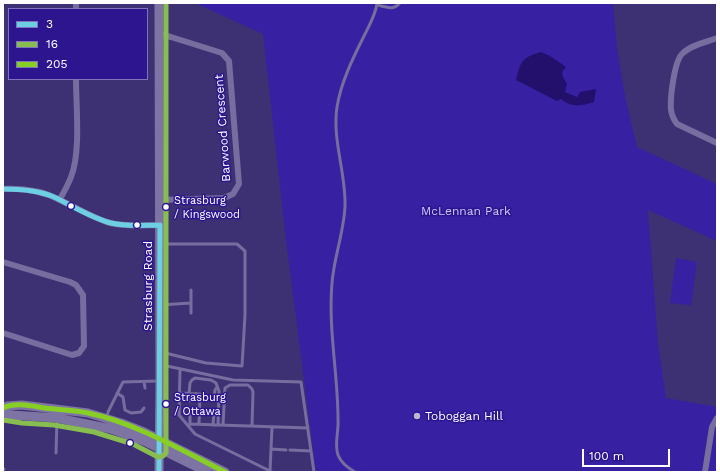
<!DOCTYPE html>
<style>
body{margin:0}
#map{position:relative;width:720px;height:475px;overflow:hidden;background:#3e3173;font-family:"Work Sans",sans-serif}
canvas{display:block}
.frame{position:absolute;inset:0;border:4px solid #fff;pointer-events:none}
.legend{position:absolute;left:8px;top:8px;width:140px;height:72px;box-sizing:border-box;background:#2c158f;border:1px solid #8073bc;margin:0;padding:5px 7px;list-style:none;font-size:12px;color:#fff}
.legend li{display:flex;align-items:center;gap:8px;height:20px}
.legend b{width:20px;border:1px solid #8073bc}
.scale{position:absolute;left:582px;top:449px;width:88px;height:18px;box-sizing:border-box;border:2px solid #fff;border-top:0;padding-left:5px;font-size:12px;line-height:14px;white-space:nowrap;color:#fff;-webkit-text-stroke:3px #2c158f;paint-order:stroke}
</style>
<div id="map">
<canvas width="720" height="475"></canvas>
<div class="frame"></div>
<ul class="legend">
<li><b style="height:5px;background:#6ccfe3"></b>3</li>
<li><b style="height:5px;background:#88be4f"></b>16</li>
<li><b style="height:5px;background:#87cf25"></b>205</li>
</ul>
<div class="scale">100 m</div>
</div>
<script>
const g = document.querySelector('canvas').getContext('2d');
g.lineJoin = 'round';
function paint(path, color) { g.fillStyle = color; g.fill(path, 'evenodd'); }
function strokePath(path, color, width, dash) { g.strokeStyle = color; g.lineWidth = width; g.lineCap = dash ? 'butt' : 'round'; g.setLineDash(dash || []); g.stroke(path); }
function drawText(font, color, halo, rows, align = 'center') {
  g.font = font + ' "Work Sans",sans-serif'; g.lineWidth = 3; g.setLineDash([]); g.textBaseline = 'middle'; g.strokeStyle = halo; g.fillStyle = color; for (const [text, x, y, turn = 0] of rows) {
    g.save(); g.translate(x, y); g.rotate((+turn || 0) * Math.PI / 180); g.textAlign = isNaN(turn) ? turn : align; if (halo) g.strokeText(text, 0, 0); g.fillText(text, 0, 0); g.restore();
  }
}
const green = new Path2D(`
 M195,3H613L617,49L625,96L637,147L717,184V241L648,210L658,343L666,398L717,407V472H316L286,240L263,34Z
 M676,258L697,262L691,305L670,303Z`);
const water = new Path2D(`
 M541,52L550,56L566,67L562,72L563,77L567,84L565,92L577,97L580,92L596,89L594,102C581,106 572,108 561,99L557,101L516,80C521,61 521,58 541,52Z`);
const lane = new Path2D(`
 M377,5C387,7 393,11 400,3
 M160,305L191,303
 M191,313V290
 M161,352L206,363L242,366L245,315V251L237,244H161
 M162,365L233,380L301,382L314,472
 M180,369L179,415L195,434L272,472
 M144,382L145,388
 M117,393L123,397L125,410L131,413L141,412L144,408
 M180,393L200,394L199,424
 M189,394L190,383L192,380L195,378L211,380L216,383L219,391L218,425
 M214,399L215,390L217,387
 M190,401L191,394
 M107,417L108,412L123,382L158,381
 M190,424V412
 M213,425L214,413
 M223,425L225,388L230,385H248L252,389L253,392L252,426
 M188,426L190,424L308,428
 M271,449L286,450
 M290,450L311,451
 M56,453L57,419
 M3,469H4
 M270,471L272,427
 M355,472C348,468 341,463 338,455C334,444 339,431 338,419C338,374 328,329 332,283C334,257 344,232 345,206C346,173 332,140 337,107C341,82 353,58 364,36C369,26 376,14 377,3`);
const street = new Path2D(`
 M76,3V9
 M159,34L171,37L222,53L229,61L239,184L233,194L224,198L159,200
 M717,38C706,42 691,45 683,53C674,60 670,99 671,110C672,116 674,120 677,124L717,143
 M3,189C22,188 43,191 60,200C77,208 93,218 110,223C126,227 144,225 160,225
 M60,199C64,192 68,185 71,177C81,152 76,107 76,79
 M3,262L70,282L76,285L83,295L84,346L79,353L72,355L3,333
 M705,472L712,427L717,418`);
const secondary = new Path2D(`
 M159,3L160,380L159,472
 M3,408L7,406L22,405L88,413L121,423L144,432L225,472
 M3,413L11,415L57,418L111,429L144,441L207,472`);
const bus1 = new Path2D(`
 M3,189C21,189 38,190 54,197C73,206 91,218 111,223C127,227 144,225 160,225
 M159,472L160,225`);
const bus2 = new Path2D(`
 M3,420L22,423L54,425L94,432L133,444L158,457L163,456L166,453V3`);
const bus3 = new Path2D(`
 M3,408C15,402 32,406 45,408C59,410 74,410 88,413C136,423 181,450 225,472`);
const markers = [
 [71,206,3.5,"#fff"],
 [166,207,3.5,"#fff"],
 [137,225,3.5,"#fff"],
 [166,404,3.5,"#fff"],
 [417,416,4,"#bbb7ce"],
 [130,443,3.5,"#fff"]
];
const busNames = [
 ["Strasburg",174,201],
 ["/ Kingswood",174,215],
 ["Strasburg",174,398],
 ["/ Ottawa",174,412]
];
const streetNames = [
 ["Barwood Crescent",223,128,-94],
 ["Strasburg Road",148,286,-90]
];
const parkNames = [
 ["McLennan Park",466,211]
];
const poiNames = [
 ["Toboggan Hill",425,416]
];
paint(green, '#3720a2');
paint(water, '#23106d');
strokePath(lane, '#786d9f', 3);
strokePath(street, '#786d9f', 6);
strokePath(secondary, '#7e74a3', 9);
strokePath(bus1, '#6ccfe3', 5);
strokePath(bus2, '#88be4f', 5);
strokePath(bus3, '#87cf25', 5);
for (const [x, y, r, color] of markers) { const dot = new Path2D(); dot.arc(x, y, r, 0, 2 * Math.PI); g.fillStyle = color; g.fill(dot); strokePath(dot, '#2c158f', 1.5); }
drawText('11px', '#fff', '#2c158f', busNames, 'left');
drawText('12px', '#fff', '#2c158f', streetNames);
drawText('12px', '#d1c7fc', '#2c158f', parkNames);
drawText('12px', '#fff', '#2c158f', poiNames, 'left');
</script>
